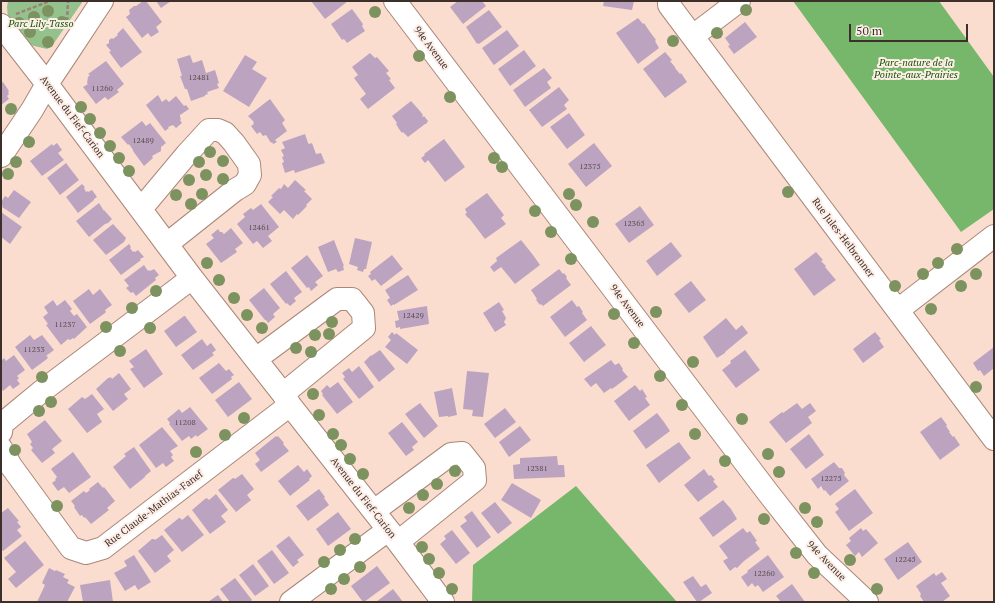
<!DOCTYPE html>
<style>
body{margin:0}
#map{position:relative;width:995px;height:603px;overflow:hidden;background:#faddcf;font-family:"PT Serif",serif}
canvas{display:block}
.frame{position:absolute;inset:0;border:2px solid #3d2f29;pointer-events:none}
.scale{position:absolute;left:849px;top:24px;width:119px;height:18px;box-sizing:border-box;border:2px solid #3d2f29;border-top:0;padding-left:5px;font-size:12px;line-height:14px;white-space:nowrap;color:#3d2f29;-webkit-text-stroke:3px #fdeee7;paint-order:stroke}
</style>
<div id="map">
<canvas width="995" height="603"></canvas>
<div class="frame"></div>
<div class="scale">50 m</div>
</div>
<script>
const g = document.querySelector('canvas').getContext('2d');
g.lineJoin = 'round';
function paint(path, color) { g.fillStyle = color; g.fill(path, 'evenodd'); }
function strokePath(path, color, width, dash) { g.strokeStyle = color; g.lineWidth = width; g.lineCap = dash ? 'butt' : 'round'; g.setLineDash(dash || []); g.stroke(path); }
function drawText(font, color, halo, rows, align = 'center') {
  g.font = font + ' "PT Serif",serif'; g.lineWidth = 4; g.setLineDash([]); g.textBaseline = 'middle'; g.strokeStyle = halo; g.fillStyle = color; for (const [text, x, y, turn = 0] of rows) {
    g.save(); g.translate(x, y); g.rotate((+turn || 0) * Math.PI / 180); g.textAlign = isNaN(turn) ? turn : align; if (halo) g.strokeText(text, 0, 0); g.fillText(text, 0, 0); g.restore();
  }
}
const green = new Path2D(`
 M8,1H83L52,46L47,49L30,45L8,18L7,7Z`);
const forest = new Path2D(`
 M793,1H939L994,77V209L961,232Z
 M576,486L677,602H472L473,565Z`);
const building = new Path2D(`
 M143,1H146L162,22L156,27L159,32L151,37L148,33L142,38L126,17L130,14L129,10L134,6H136Z
 M156,1H171L161,8Z
 M311,1H348L325,19Z
 M458,1H482L486,6L463,24L450,7Z
 M604,1H634L632,10L603,6Z
 M352,9L363,24L362,26L365,31L347,43L344,39L342,40L331,24Z
 M489,10L502,27L479,44L478,43L477,44L466,27Z
 M638,18L643,24L644,23L650,32L656,40L655,41L659,48L638,64L616,33Z
 M745,22L757,37L734,54L728,46L730,45L725,38Z
 M123,28L142,52L121,68L109,52L111,51L106,45L109,43V40L112,38L113,39L118,35L117,34Z
 M507,30L519,46L494,65L493,64L482,48Z
 M524,50L536,66L510,86L498,69Z
 M665,52L672,60L670,61L675,67V68L680,74L681,73L687,82L665,98L643,69Z
 M370,53L375,58L377,57L389,71L386,73L391,79L389,80L395,88L368,109L360,99L366,94L354,78L358,75L352,67Z
 M190,55L193,63L202,60L206,73L215,70L219,83L217,84L219,88L207,92L208,94L205,95V96L191,101L187,89H185L180,76H182L177,59Z
 M245,55L257,62L252,69L267,78L249,107L223,91Z
 M106,61L124,84L117,90L119,92L108,100L105,97L96,104L83,87L88,84L87,83L88,77L90,75L88,74Z
 M544,68L552,78L547,82L551,88L525,107L513,90Z
 M3,82L9,91L8,92L9,94L7,96L9,99L1,105V83Z
 M559,87L569,100L564,105L567,109L542,127L529,110Z
 M158,95L162,102L166,99L169,102L176,96L184,106L186,105L189,109L180,115V117L181,119L180,120L182,123L176,128L173,125L168,127L169,128L165,131L146,105Z
 M270,99L285,120L282,123L287,131L275,140L277,142L273,144L272,142L271,143L266,135L263,136L260,132L257,134L251,126L254,124L253,123L254,122L248,116Z
 M411,101L420,111L423,115L422,116L423,117L424,116L428,121L426,124H425L408,137L403,132L402,133L399,129L396,124L397,123L392,116Z
 M569,113L585,135L567,149L550,127Z
 M142,121L146,126L150,123L166,143L161,147V151L152,156L153,158L144,166L133,151V150L129,144L128,145L121,137Z
 M305,134L308,143L309,144L312,143L316,154L321,153L325,163L295,173L294,170L285,173L282,163L284,162L282,157L284,156L281,150L285,148L282,142Z
 M444,139L465,167L445,182L428,160L425,163L421,158L425,155L424,154Z
 M57,143L62,150L58,153L64,160L42,176L30,161L52,144L53,146Z
 M594,143L612,166L586,187L568,164Z
 M66,163L79,180L60,195L47,178Z
 M295,180L306,190L304,191L312,199L306,205L307,206L298,215L297,214L293,219L284,210L280,214L268,202L273,197L271,196L279,188L281,189L284,184L288,188Z
 M82,184L85,187L84,188L86,192L88,191V192L92,190L97,197L94,199V200L78,213L66,197Z
 M14,190L31,202L19,218L2,207L3,206L1,205V202L5,196L8,198Z
 M487,193L504,215L501,218L506,224L485,239L469,218H468L465,214L467,213L465,209Z
 M99,203L104,211V210L112,219L108,223L105,224L89,237L76,221Z
 M261,204L279,227L268,236L272,241L263,248L257,241L253,244L237,224L245,217L243,214L251,208L253,210Z
 M640,206L654,225L629,243L615,224Z
 M1,212L22,227L10,244L1,237Z
 M113,224L126,238L124,242L106,255L93,240Z
 M231,228L243,243L235,249L237,252L221,263L206,244L214,238L211,235L218,229L220,232H222L224,234Z
 M355,238L372,242L366,269H364L363,272L357,270L358,267L349,264Z
 M334,240L344,266H343L344,270L338,272L336,269L328,272L318,247Z
 M521,240L533,255L540,265L515,284L501,267L494,272L490,267L497,261L496,258Z
 M671,242L682,256L657,276L646,261Z
 M129,244L131,247L130,248L133,252L134,251L135,252L138,250L144,257L140,259L141,260L121,275L109,260Z
 M816,252L823,260L821,261L826,266L825,267L836,280L814,296L794,269Z
 M307,255L323,276L315,282L318,285L311,291L309,287L307,288L291,268Z
 M392,255L403,269L381,286L375,279L372,281L368,276L371,274L370,272Z
 M144,265L148,271L149,270L150,271L154,269L159,275L155,278L156,280L136,296L133,292L131,293L126,288L129,286L124,280Z
 M559,269L563,274L564,273L567,277L566,278L571,285L543,306L541,304L540,305L536,300L537,299L531,290Z
 M286,271L302,292L294,298L296,301L290,306L287,303L286,304L270,284Z
 M408,275L418,290L394,305V304L391,306L387,300L390,298L385,290Z
 M691,281L706,300L689,313L674,294Z
 M264,288L280,308L273,314L275,317L268,323L266,320H265L249,300Z
 M89,289L93,295L100,289L112,305L105,310L106,312L105,313L90,324L73,301Z
 M53,300L57,306L65,300L72,309L70,311L74,316L77,314L87,327L74,339L73,338L70,340L68,339L61,345L46,325L48,324L43,317L48,313L44,307Z
 M572,300L577,307L579,306L583,312L582,313L587,320L565,337L550,317Z
 M499,302L504,310L502,311L506,318L504,322L506,325L495,332L483,313Z
 M427,306L429,324L400,329V327L396,328L395,321L399,320L397,311Z
 M184,316H185L197,332L176,347L164,331Z
 M726,318L736,330L742,325L748,333L725,352V353L717,358L703,337Z
 M591,326L606,345L584,362L569,343Z
 M392,332L395,335L396,333L418,350L407,364L385,347L391,340L388,337Z
 M875,332L881,339L879,340L884,347L863,363L853,349Z
 M30,335L34,340L42,335L54,350L46,356L48,357L47,359L32,370L15,347Z
 M202,339L207,346L211,343L216,350L212,353L214,355L193,370L181,355Z
 M994,347V368L984,376L980,370L978,371L973,363Z
 M146,349L163,374L144,388L130,369L134,367L129,361Z
 M380,350L395,369L379,382L364,362L371,355V356Z
 M745,350L760,370L736,388L722,370L731,363L730,361Z
 M14,355L25,370L17,376L19,378L17,380L20,384L13,389L10,385L3,391L1,388V361L4,358L6,361Z
 M611,360L615,365L619,363L623,369L622,370L628,377L612,389L611,388L604,393L596,383L591,387L584,379Z
 M219,363L226,371L229,369L234,375L231,377L232,379L212,394L199,378Z
 M359,366L374,387L359,399L343,379L345,377L342,373L349,368L352,372Z
 M467,371L489,373L483,417L472,416L473,410L463,409Z
 M119,373L131,389L124,394L128,399L113,411L96,389L108,378H109L111,377L112,379Z
 M239,382L252,399L228,417L215,400Z
 M338,382L353,402L337,414L322,395L323,394L321,391L327,385L330,388Z
 M635,385L640,391L642,389L647,397L645,398L650,405L629,421L614,401Z
 M452,388L457,415L448,417V416L439,417L434,392Z
 M92,394L104,409L97,414L102,422L87,433L68,409L82,397L85,399Z
 M420,403L438,426L424,438L405,414Z
 M797,403L802,409L810,403L816,411L808,417L812,423L786,443L769,422L782,412L783,413Z
 M190,407L208,429L197,437L196,435L191,439L189,436L182,441L169,424L170,423L167,419L179,409L182,413Z
 M505,408L516,422L495,438L484,424Z
 M657,413L664,422L670,431L646,449L633,431Z
 M941,417L947,425L946,426L950,432H949L953,437L954,436L960,445L940,460L920,432Z
 M45,420L62,441L52,449L55,453L42,463L31,450L33,448L30,444L32,442L27,434Z
 M402,422L418,442L412,447L414,450L406,456L388,433Z
 M520,426L531,440L509,457L499,442Z
 M162,427L178,446L170,451L173,455L171,457L174,461L166,467L163,463L156,468L139,445Z
 M809,434L824,455L806,469L790,449Z
 M276,436L277,437L278,436L284,443L283,444L289,451L261,472L255,464L260,460L255,453Z
 M679,442L691,458L659,483L646,465Z
 M134,447L151,471L145,476V477L130,489L113,467L126,456L124,454Z
 M73,452L91,477L69,493L64,487L58,491L52,483L56,480L55,479L57,477L51,469Z
 M557,456L558,465H564L565,477L514,479L513,465L520,464V458Z
 M834,462L839,468H842L845,473L844,475L849,481L830,496L825,490L824,491L821,486L818,489L811,479Z
 M298,465L304,472L307,469L312,476L309,479L310,480L290,496L278,481Z
 M704,469L709,476L711,475L715,480L713,481L718,487L698,502L684,485Z
 M242,474L254,489L247,495L251,500L236,512L218,490L233,478H234L235,479Z
 M98,482L103,488L104,487L115,501L107,508L109,510L91,524L85,517L84,518L82,515L80,516L74,507L75,506L71,501L84,491L86,493L90,490L89,489Z
 M512,483L541,500L531,518L501,500Z
 M319,489L325,497L324,498L329,505L308,521L296,506Z
 M855,489L873,513L849,531L835,512L839,509L835,504Z
 M216,494L228,510L221,516L226,522L210,534L192,510L206,498L207,499V498L209,500Z
 M723,500L731,509L737,519L713,537L699,518Z
 M495,502L512,523L498,534L481,513Z
 M8,508L19,521L17,522L21,527L17,530L22,536L3,551L1,549V513Z
 M472,511L491,537L477,548L460,526L467,521L464,517Z
 M338,512L351,529L328,546L316,529Z
 M188,515L204,535L182,552L164,530L179,518H180L182,520Z
 M743,528L747,533L750,531L757,541L755,542L760,549L744,561L737,568L735,567L730,571L723,561L728,558L719,546Z
 M861,528L863,531L866,529L878,543L862,557L859,552L855,556L846,545L851,541L849,538Z
 M452,530L470,553L456,564L440,544L446,539L444,536Z
 M162,535L174,550L167,556L171,561L155,573L138,551L152,539H154L155,540Z
 M289,536L304,555L297,560L299,562L293,567L276,546Z
 M25,541L44,565L16,588L8,579L16,572L4,558Z
 M908,542L922,562L898,580L884,559Z
 M272,550L289,573L274,584L257,561Z
 M134,555L151,582L138,590L135,585L125,591L114,573L127,566L124,561Z
 M768,555L784,577L763,592L758,585L755,587L752,583L748,587L741,577L748,572L747,571Z
 M253,564L269,586L255,596L239,575Z
 M377,566L390,583L364,602H363L351,586Z
 M49,568L55,571L56,570L65,574L63,577L69,580L67,583L75,587L67,602H37L45,585L42,583Z
 M942,572L947,579L941,583L950,596L942,602H924L920,596L921,594L916,586L934,573L936,576Z
 M693,576L701,587L706,584L712,593L699,602H697L683,582Z
 M235,578L252,600L250,602H230L220,589Z
 M110,580L113,602H83L80,585Z
 M792,584L805,602H781L776,596Z
 M393,589L403,602H376Z
 M218,595L223,602H208Z`);
const path = new Path2D(`
 M16,14L50,1
 M67,21L68,1`);
const minor = new Path2D(`
 M395,1L769,494L817,555L867,602
 M669,1V5L994,439
 M1,25L47,84L192,278L283,394L290,405L398,542L443,602
 M693,36L739,1
 M1,156L32,110L47,84L69,51L102,1
 M141,209L187,154L209,130H218L225,133L234,143L249,164L250,175L245,184L235,190L167,244
 M898,310L994,236
 M256,359L337,299H352L363,313L364,328L283,394
 M1,432L2,424L42,391L192,278
 M1,448L11,466L71,548L86,553L103,548L290,405
 M374,511L451,454L462,453L474,468L475,480L398,542
 M291,602L388,530`);
const trees = [
 [746,10],
 [48,11],
 [375,12],
 [34,17],
 [62,22],
 [19,23],
 [30,32],
 [717,33],
 [673,41],
 [48,42],
 [419,56],
 [450,97],
 [81,107],
 [11,109],
 [90,119],
 [100,133],
 [29,142],
 [110,146],
 [210,152],
 [119,158],
 [494,158],
 [223,161],
 [16,162],
 [199,162],
 [502,167],
 [129,171],
 [8,174],
 [206,175],
 [223,179],
 [189,180],
 [788,192],
 [202,194],
 [569,194],
 [176,195],
 [191,204],
 [576,205],
 [535,211],
 [593,222],
 [551,232],
 [957,249],
 [571,259],
 [207,263],
 [938,263],
 [923,274],
 [976,274],
 [219,280],
 [895,286],
 [961,286],
 [156,291],
 [234,298],
 [132,308],
 [931,309],
 [656,312],
 [614,314],
 [247,315],
 [332,322],
 [106,327],
 [150,328],
 [262,328],
 [329,334],
 [315,335],
 [634,343],
 [296,348],
 [120,351],
 [311,352],
 [693,362],
 [660,376],
 [42,377],
 [976,387],
 [313,394],
 [51,402],
 [682,405],
 [39,411],
 [319,415],
 [244,418],
 [742,419],
 [333,434],
 [695,434],
 [225,435],
 [341,445],
 [15,450],
 [196,452],
 [768,454],
 [350,459],
 [725,461],
 [455,471],
 [779,472],
 [363,474],
 [437,484],
 [423,495],
 [57,506],
 [409,508],
 [805,508],
 [764,519],
 [817,522],
 [355,539],
 [422,547],
 [340,550],
 [796,553],
 [429,559],
 [850,560],
 [324,562],
 [360,567],
 [439,573],
 [814,573],
 [344,579],
 [331,589],
 [452,589],
 [877,589]
];
const numberNames = [
 ["12481",199,78],
 ["11260",102,89],
 ["12489",143,141],
 ["12375",590,167],
 ["12365",634,224],
 ["12461",259,228],
 ["12429",413,316],
 ["11237",65,325],
 ["11233",34,350],
 ["11208",185,423],
 ["12381",537,469],
 ["12275",831,479],
 ["12245",905,560],
 ["12260",764,574]
];
const parkNames = [
 ["Parc Lily-Tasso",41,24],
 ["Parc-nature de la",916,63],
 ["Pointe-aux-Prairies",916,75]
];
const streetNames = [
 ["94e Avenue",431,48,53],
 ["Avenue du Fief-Carion",72,117,53],
 ["Rue Jules-Helbronner",843,238,53],
 ["94e Avenue",627,306,53],
 ["Avenue du Fief-Carion",363,498,52],
 ["Rue Claude-Mathias-Fanef",154,509,-37],
 ["94e Avenue",826,561,46]
];
paint(green, '#95c18d');
paint(forest, '#77b76b');
paint(building, '#bca4c0');
strokePath(minor, '#aa8879', 24);
strokePath(path, '#998379', 2.5, [4, 2]);
strokePath(minor, '#fff', 22);
g.fillStyle = '#7c925f';
for (const [x, y] of trees) { g.beginPath(); g.arc(x, y, 6, 0, 2 * Math.PI); g.fill(); }
drawText('8px', '#5d4c4f', null, numberNames);
drawText('italic 10px', '#155404', '#fdeee7', parkNames);
drawText('10px', '#3d2f29', '#fdeee7', streetNames);
</script>
